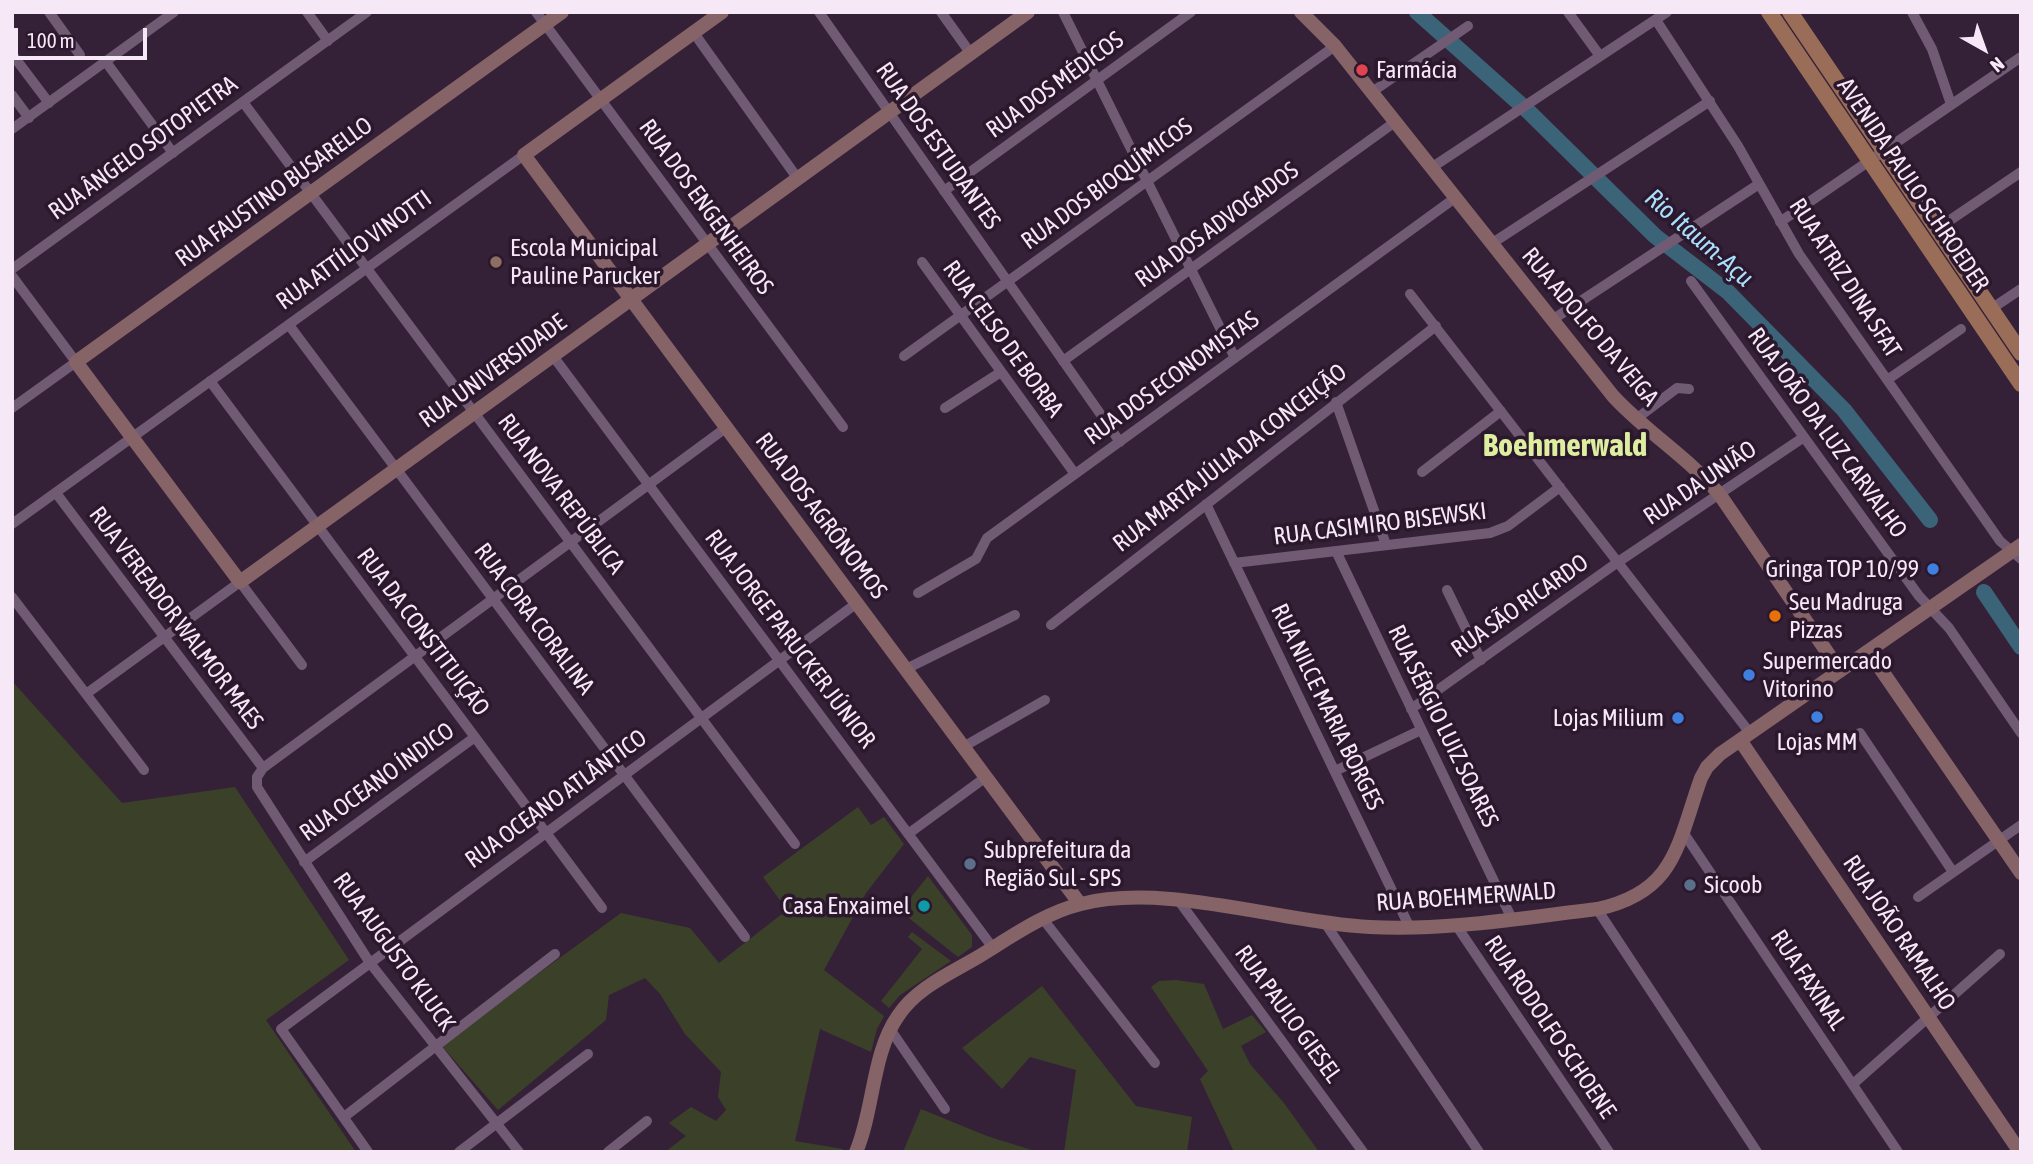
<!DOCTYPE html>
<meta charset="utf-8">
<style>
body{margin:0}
#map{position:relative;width:2033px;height:1164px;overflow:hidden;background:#352137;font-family:"Asap Condensed",sans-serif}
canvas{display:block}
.frame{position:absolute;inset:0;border:14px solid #f6e8f7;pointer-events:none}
.north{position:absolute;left:1949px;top:14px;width:70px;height:70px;-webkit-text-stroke:5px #2b182d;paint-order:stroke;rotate:140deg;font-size:19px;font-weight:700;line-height:28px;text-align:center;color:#f6e8f7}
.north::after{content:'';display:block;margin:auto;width:24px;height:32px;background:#f6e8f7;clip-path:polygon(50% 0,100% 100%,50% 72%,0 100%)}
.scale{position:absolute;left:14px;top:28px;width:133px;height:32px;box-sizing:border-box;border:4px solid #f6e8f7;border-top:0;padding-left:9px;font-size:21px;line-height:24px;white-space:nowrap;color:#f6e8f7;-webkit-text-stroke:5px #2b182d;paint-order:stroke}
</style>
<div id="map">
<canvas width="2033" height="1164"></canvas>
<div class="frame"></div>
<div class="north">N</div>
<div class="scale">100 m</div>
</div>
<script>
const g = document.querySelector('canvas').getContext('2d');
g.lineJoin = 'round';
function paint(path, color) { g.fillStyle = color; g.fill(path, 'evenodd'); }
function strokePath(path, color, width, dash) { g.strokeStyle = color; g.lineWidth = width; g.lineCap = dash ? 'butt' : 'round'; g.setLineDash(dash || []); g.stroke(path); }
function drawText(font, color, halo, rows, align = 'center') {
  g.font = font + ' "Asap Condensed",sans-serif'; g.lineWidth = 7; g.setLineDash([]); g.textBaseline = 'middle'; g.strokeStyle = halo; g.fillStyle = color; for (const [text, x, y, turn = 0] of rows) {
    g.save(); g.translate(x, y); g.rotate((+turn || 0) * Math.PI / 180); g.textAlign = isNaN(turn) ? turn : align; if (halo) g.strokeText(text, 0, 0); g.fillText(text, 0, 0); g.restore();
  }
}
const green = new Path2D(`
 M12,681L122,803L235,787L349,960L266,1020L356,1152H12Z
 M858,807L871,825L884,817L904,844L866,893L824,970L884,1016L877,1029L871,1052L820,1029L795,1141L843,1149L842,1152H665L686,1136L669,1123L691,1107L716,1121L726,1110L718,1097L721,1072L685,1034L660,994L645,978L609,995L606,1020L498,1110L441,1045L621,913L690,928L719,963L787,910L763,877Z
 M928,876L972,935V947L958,957L900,911Z
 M912,932L951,961L900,995L889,1008L881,1001L922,949L908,937Z
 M1176,980L1204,984L1223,1029L1252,1015L1266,1032L1241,1046L1250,1064L1284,1103L1319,1152H1234L1200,1079L1208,1071L1151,987L1159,981Z
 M1042,986L1136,1106L1192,1117L1187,1152H1064L1076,1070L1030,1057L1002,1089L962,1048Z
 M921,1109L987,1136L1038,1152H903Z`);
const river = new Path2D(`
 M1417,12L1528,111L1655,236L1728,292L1844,410L1930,520
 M1984,592L2021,647`);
const street = new Path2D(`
 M49,12L80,55
 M307,12L328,41
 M536,12L843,427
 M819,12L1120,442
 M941,12L971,54
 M1063,12L1235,358
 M1568,12L1600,56
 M1912,12L1932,49L1951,104
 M1656,20L1738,146L1799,254L2000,541L2021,559
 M694,33L798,179
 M12,54L49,103
 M106,62L173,153
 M1372,92L1468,26
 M12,95L29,118
 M243,102L795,844
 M12,129L174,12
 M1431,168L1667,12
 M944,191L1191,12
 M1780,222L2021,57
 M1937,229L2021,172
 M1491,244L1710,101
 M922,262L1075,474
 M12,269L367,12
 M12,276L76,362L12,408
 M1691,281L1919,596L1949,628L2021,733
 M1410,294L1750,733
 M1991,309L2021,289
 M1552,320L1759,184
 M289,325L745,937
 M553,356L993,948
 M904,356L1335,46
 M1063,361L1395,122
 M1887,380L1961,329
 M210,381L602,908
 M1336,402L1386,545
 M945,408L1001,372
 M1636,419L1677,388L1689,389
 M1422,472L1501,411
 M56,493L263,768
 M1206,504L1410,928
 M12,524L524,155
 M1336,551L1512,919
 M1234,563L1490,533L1508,526L1560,487
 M1447,590L1481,660
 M918,593L976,559L987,538L1455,198
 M12,597L144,770
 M1051,625L1436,326
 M906,669L1015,615
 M86,694L240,582L302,665
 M1411,709L1618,562L1804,437
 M1860,733L1953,872
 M963,747L1045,700
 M1335,771L1421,730
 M1683,832L1898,1152
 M908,834L986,777
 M304,862L475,737
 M1918,897L2021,825
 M1179,901L1363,1152
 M1597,909L1757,1152
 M1043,919L1155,1063
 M1325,923L1479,1152
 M1456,925L1609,1152
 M890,1029L945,1109
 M1853,1084L2000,954
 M344,1117L555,954
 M368,1152L281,1029L857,603
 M459,1152L588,1054
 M519,1152L370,963L257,787V777L263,768L727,427
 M608,1152L647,1121`);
const secondary = new Path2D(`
 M562,12L76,362L240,582L1028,12
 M722,12L524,155L1080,904
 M1301,12L1335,46L1613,396C1646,432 1689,458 1720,495L1840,671
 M1869,652L2021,873
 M1740,740L2020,1152
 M856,1152C874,1110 872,1053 898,1016C916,988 951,973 978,957C1011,937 1044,913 1081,904C1165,882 1283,923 1370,927C1446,931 1522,918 1597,909C1676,892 1677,845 1701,778L1707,767L1720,754L2021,545`);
const primary = new Path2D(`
 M1769,12L2021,384
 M1790,12L2021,353`);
const markers = [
 [1362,70,7,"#e0444e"],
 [496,262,7,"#8d6e63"],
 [1933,569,7,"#3f7fe0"],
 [1775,616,7,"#e8710a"],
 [1749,675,7,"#3f7fe0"],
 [1817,717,7,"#3f7fe0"],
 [1678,718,7,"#3f7fe0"],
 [970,864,7,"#5c6f8a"],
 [1690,885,7,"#5c6f8a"],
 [924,906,7,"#0f9aa8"]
];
const poiNames = [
 ["Farmácia",1376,70],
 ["Escola Municipal",510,248],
 ["Pauline Parucker",510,276],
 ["Gringa TOP 10/99",1919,569,"right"],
 ["Seu Madruga",1789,602],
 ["Pizzas",1789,630],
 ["Supermercado",1763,661],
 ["Vitorino",1763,689],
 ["Lojas Milium",1664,718,"right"],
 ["Lojas MM",1817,742,"center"],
 ["Subprefeitura da",984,850],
 ["Região Sul - SPS",984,878],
 ["Sicoob",1704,885],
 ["Casa Enxaimel",910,906,"right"]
];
const streetNames = [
 ["RUA DOS MÉDICOS",1055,85,-36],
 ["RUA DOS ESTUDANTES",938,146,55],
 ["RUA ÂNGELO SOTOPIETRA",143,148,-36],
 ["RUA DOS BIOQUÍMICOS",1107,184,-36],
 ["AVENIDA PAULO SCHROEDER",1913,185,56],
 ["RUA FAUSTINO BUSARELLO",274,192,-36],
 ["RUA DOS ENGENHEIROS",706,207,54],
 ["RUA DOS ADVOGADOS",1217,225,-36],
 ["RUA ATTÍLIO VINOTTI",354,250,-36],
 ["RUA ATRIZ DINA SFAT",1845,278,57],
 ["RUA ADOLFO DA VEIGA",1590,327,50],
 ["RUA CELSO DE BORBA",1003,339,54],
 ["RUA UNIVERSIDADE",493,371,-36],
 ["RUA DOS ECONOMISTAS",1172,378,-36],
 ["RUA JOÃO DA LUZ CARVALHO",1827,433,54],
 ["RUA MARTA JÚLIA DA CONCEIÇÃO",1230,458,-38],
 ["RUA DA UNIÃO",1700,483,-34],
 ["RUA NOVA REPÚBLICA",561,494,53],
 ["RUA DOS AGRÔNOMOS",821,516,53],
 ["RUA CASIMIRO BISEWSKI",1380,524,-7],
 ["RUA SÃO RICARDO",1520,606,-35],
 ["RUA VEREADOR WALMOR MAES",176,618,53],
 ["RUA CORA CORALINA",534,619,53],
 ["RUA DA CONSTITUIÇÃO",423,632,53],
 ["RUA JORGE PARUCKER JÚNIOR",790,639,53],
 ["RUA NILCE MARIA BORGES",1327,707,64],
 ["RUA SÉRGIO LUIZ SOARES",1443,726,64],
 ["RUA OCEANO ÍNDICO",377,782,-36],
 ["RUA OCEANO ATLÂNTICO",556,799,-36],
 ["RUA BOEHMERWALD",1466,897,-4],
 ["RUA JOÃO RAMALHO",1899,933,56],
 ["RUA AUGUSTO KLUCK",394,952,54],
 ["RUA FAXINAL",1808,980,56],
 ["RUA PAULO GIESEL",1288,1014,54],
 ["RUA RODOLFO SCHOENE",1550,1027,56]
];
const waterNames = [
 ["Rio Itaum-Açu",1699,238,41]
];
const districtNames = [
 ["Boehmerwald",1565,446]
];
paint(green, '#3a4128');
strokePath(river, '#3c6479', 16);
strokePath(street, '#715a73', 10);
strokePath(secondary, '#856366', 14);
strokePath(primary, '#996d58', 16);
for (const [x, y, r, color] of markers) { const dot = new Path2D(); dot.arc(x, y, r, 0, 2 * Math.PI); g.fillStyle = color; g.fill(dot); strokePath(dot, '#2b182d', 2.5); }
drawText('24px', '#f6e8f7', '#2b182d', poiNames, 'left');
drawText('24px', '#f6e8f7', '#2b182d', streetNames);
drawText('italic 26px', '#a9dffd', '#2b182d', waterNames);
drawText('bold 32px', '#deeea1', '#2b182d', districtNames);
</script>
